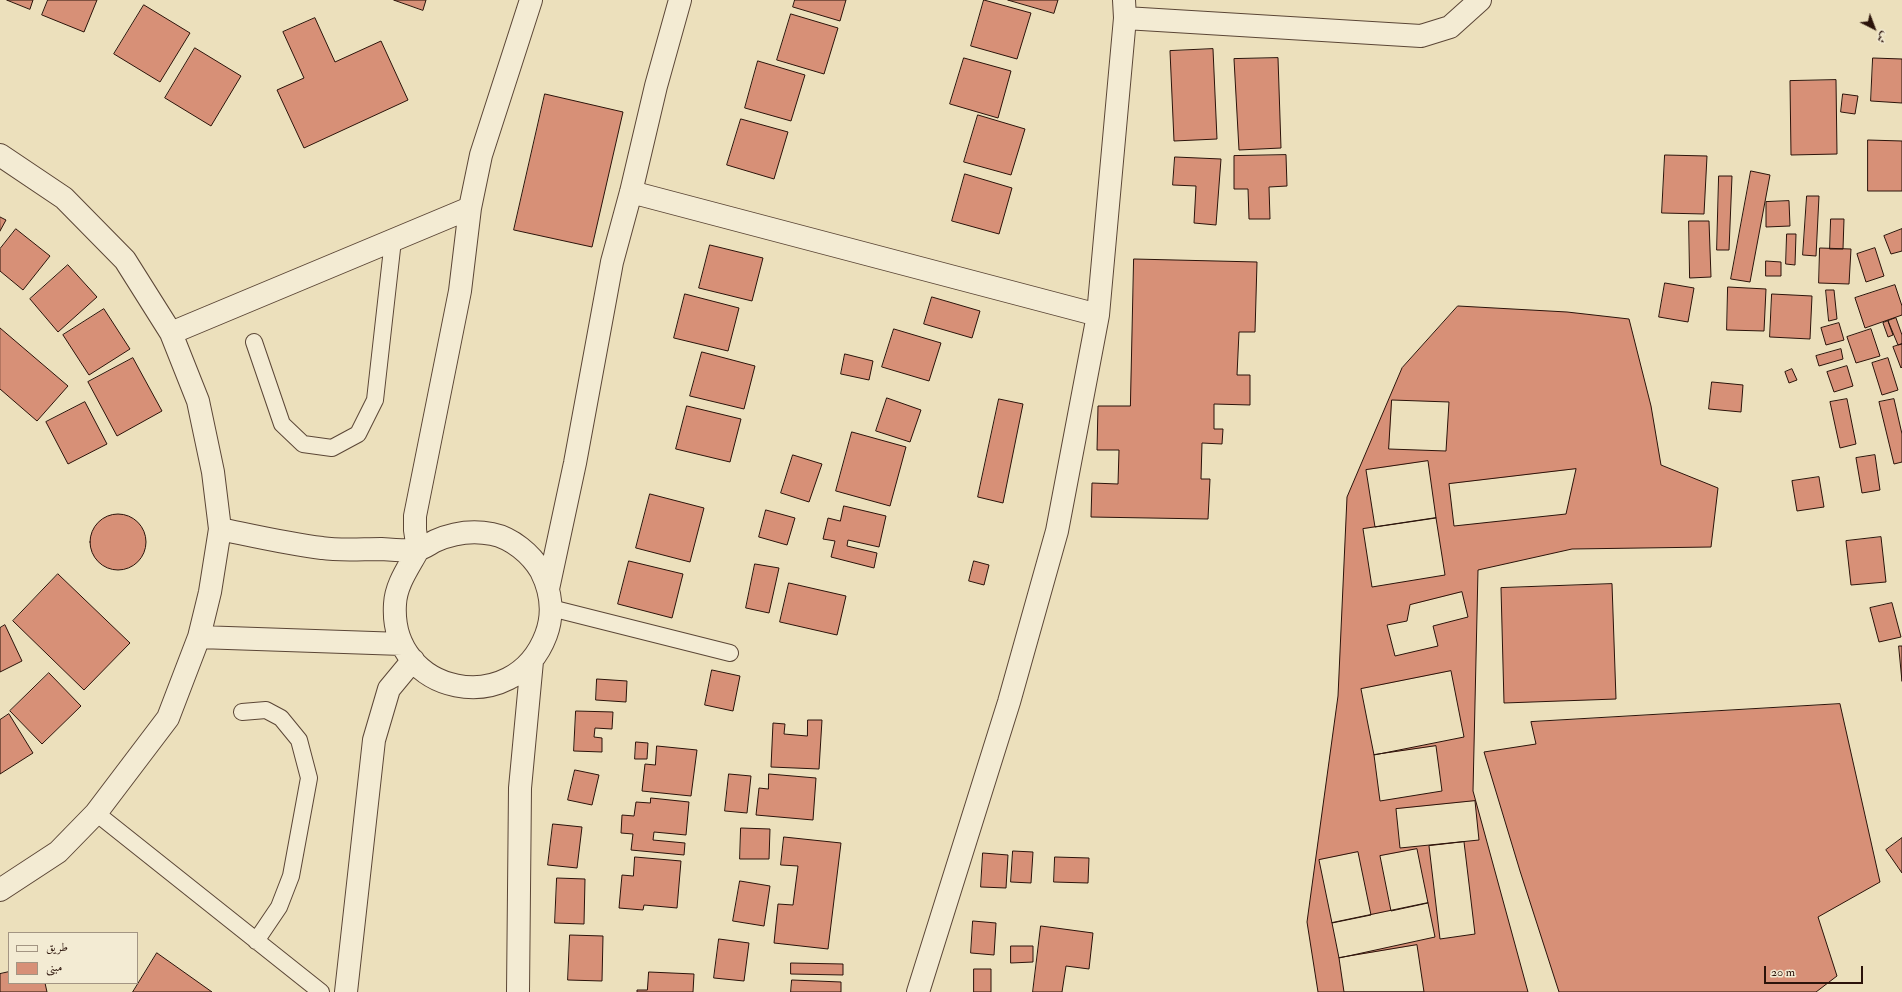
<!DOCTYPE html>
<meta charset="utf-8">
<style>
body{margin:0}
#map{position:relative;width:1902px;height:992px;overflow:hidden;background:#ece0bc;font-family:"IM FELL Double Pica",Amiri,serif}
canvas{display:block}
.legend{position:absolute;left:8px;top:932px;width:130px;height:52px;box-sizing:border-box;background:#f3ebd3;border:1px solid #a39583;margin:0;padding:5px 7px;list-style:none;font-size:12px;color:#2b130a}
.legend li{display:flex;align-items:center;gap:8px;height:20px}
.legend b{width:20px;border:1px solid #a39583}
.north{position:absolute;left:1854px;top:8px;width:40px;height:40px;-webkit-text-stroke:3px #f3ebd3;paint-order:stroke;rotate:138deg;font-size:11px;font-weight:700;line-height:16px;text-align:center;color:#2b130a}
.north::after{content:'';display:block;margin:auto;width:14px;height:18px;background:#2b130a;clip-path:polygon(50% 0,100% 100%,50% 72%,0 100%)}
.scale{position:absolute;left:1764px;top:966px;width:99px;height:18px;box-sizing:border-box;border:2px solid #2b130a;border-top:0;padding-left:5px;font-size:12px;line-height:14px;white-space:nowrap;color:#2b130a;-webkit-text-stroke:3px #f3ebd3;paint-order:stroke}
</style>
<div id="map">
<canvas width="1902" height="992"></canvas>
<ul class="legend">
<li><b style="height:5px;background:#f3ebd3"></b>طريق</li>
<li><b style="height:11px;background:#d79077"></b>مبنى</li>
</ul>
<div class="north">ش</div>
<div class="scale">20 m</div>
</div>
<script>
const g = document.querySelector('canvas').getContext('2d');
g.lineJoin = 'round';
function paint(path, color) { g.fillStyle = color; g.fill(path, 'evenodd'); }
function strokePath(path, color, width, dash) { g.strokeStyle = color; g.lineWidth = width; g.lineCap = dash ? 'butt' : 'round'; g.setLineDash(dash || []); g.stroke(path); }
const building = new Path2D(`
 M7,0H33L30,9Z
 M48,0H97L84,32L42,15Z
 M394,0H426L423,10Z
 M795,0H846L840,21L793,7Z
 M984,0L1031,13L1017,59L971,46Z
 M1008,0H1058L1054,13Z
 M144,5L190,33L160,82L114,54Z
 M791,14L838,28L824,74L777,60Z
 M315,18L335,62L381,41L408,100L304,148L277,90L304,78L283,32Z
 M195,48L241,76L211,126L165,98Z
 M1213,49L1217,139L1174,141L1170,51Z
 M964,58L1011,71L998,118L950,104Z
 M1278,58L1281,148L1239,150L1234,59Z
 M1873,58L1902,59V103L1871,101Z
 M758,61L805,75L791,121L745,108Z
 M1836,80L1837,154L1791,155L1790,81Z
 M545,94L623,112L592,247L514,230Z
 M1843,94L1858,96L1855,114L1841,112Z
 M978,115L1025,129L1011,175L964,162Z
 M741,119L788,132L774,179L727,165Z
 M1868,140L1902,141V191H1868Z
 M1286,155L1287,186L1269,187L1270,219H1249L1248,189H1234V156Z
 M1665,155L1707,156L1704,214L1662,213Z
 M1175,157L1221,159L1216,225L1194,223L1196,186L1173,185Z
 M1751,171L1770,175L1750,282L1731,279Z
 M965,174L1012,188L999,234L952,221Z
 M1719,176H1732L1729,250H1717Z
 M1807,196H1819L1816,256L1803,255Z
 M1789,201L1790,226L1766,227V202Z
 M0,217L6,220L0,231Z
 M1831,219H1844L1843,249H1830Z
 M1689,221H1709L1711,277L1690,278Z
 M16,229L50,256L23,290L0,271V249Z
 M1902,229V251L1891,254L1884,236Z
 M1787,234H1796L1795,265L1786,264Z
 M710,245L763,258L752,301L699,288Z
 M1820,248L1851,249L1849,284L1819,283Z
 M1875,248L1884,276L1866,282L1857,254Z
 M1134,259L1257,262L1255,332H1239L1237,375H1250V405L1214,404V429H1223L1222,444L1202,443L1201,479H1210L1208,519L1091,517L1092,483L1118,484L1119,450H1097L1098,406H1130Z
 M1766,261L1781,262V276H1766Z
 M68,265L97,297L58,332L30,299Z
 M1665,283L1694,288L1688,322L1659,317Z
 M1895,285L1902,306V315L1865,328L1855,298Z
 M1728,287L1766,289L1764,331L1727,330Z
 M1826,290H1834L1837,319L1829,321Z
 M685,294L739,308L728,351L674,338Z
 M1772,294L1812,296L1810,339L1770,337Z
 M932,297L980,311L972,338L924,324Z
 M1458,306L1567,312L1629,319L1651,406L1661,465L1718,488L1711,547L1572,549L1478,570L1473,791L1528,992H1318L1307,922L1338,696L1347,497L1402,368Z
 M104,309L130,349L89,375L63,335Z
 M1896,318L1902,335V344L1898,345L1888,321Z
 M1888,321L1893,335L1888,337L1883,323Z
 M1839,323L1844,340L1826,345L1821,328Z
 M0,328L68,386L37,421L0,389Z
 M894,329L941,343L929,381L882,367Z
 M1871,329L1880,356L1856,363L1847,337Z
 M1902,344V367L1901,368L1893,347Z
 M1841,349L1843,359L1819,366L1816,356Z
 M702,352L755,366L744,409L690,396Z
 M845,354L873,361L869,380L841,374Z
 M133,358L162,411L117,436L88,382Z
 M1888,358L1898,390L1882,395L1872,363Z
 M1847,366L1853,386L1834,392L1827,372Z
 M1792,369L1797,380L1789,383L1785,372Z
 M1712,382L1743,385L1741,412L1709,409Z
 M887,398L921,410L910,442L876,431Z
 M999,399L1023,404L1003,503L978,497Z
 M1847,399L1856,444L1840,448L1830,402Z
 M1894,399L1902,434V462L1894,464L1879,402Z
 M1392,400L1449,402L1446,451L1389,449Z
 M85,402L107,444L68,464L46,422Z
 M687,406L741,419L730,462L676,449Z
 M852,432L906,447L890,506L836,491Z
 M793,455L822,464L809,502L781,493Z
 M1875,455L1880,490L1862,493L1856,458Z
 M1428,461L1436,518L1375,527L1366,470Z
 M1576,469L1566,514L1454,526L1449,484Z
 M1819,477L1824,507L1797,511L1792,481Z
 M650,494L704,508L690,562L636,548Z
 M844,506L886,516L879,547L848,540L847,546L877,553L874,568L831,557L835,541L823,539L828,518L840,521Z
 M766,510L795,518L787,545L759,537Z
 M90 542a28 28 0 1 1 56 0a28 28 0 1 1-56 0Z
 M1436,518L1445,575L1372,587L1363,529Z
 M1881,537L1886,582L1851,585L1846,541Z
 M629,561L683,574L672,618L618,604Z
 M974,561L989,565L984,585L969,581Z
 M755,564L779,568L769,613L746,608Z
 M58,574L130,643L84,690L13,621Z
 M789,583L846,596L837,635L780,622Z
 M1612,584L1616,699L1504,703L1501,588Z
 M1462,592L1468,617L1433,626L1438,646L1395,656L1387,625L1407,621L1410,605Z
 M1892,603L1901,637L1879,642L1870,608Z
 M5,625L22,661L0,672V628Z
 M1899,646H1902V681Z
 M712,670L740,676L733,711L705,705Z
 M1451,671L1464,737L1374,755L1361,689Z
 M49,673L81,706L42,744L10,711Z
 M597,679L627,681L626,702L596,700Z
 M1840,704L1880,882L1818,917L1837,976L1816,992H1559L1520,871L1484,752L1536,744L1531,722Z
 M576,711L613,712L612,729L595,728L594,737L602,738V752L574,751Z
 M9,714L33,753L0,774V720Z
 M808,720H822L819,769L771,767L773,723L785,724L784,734L807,736Z
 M636,742L648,743L647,759H635Z
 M657,746L697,750L691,796L642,791L645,764L655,765Z
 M1436,746L1442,791L1380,801L1374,755Z
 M575,770L599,775L592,805L568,800Z
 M729,774L751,776L747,813L725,811Z
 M769,774L816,778L813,820L756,815L759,788L768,789Z
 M651,798L689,802L686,835L654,832L653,840L685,843L684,855L631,850L633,834L621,833L622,815L634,816L636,802L650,803Z
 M1475,801L1479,840L1400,848L1396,809Z
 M553,824L582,827L577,868L548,865Z
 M741,828L770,829L769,859H740Z
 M784,837L841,843L828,949L774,943L778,904L793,905L798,866L781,865Z
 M1902,838V873L1886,850Z
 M1464,842L1475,934L1440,939L1429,846Z
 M1417,849L1428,903L1391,911L1380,856Z
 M1013,851L1033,852L1031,883L1011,882Z
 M1358,852L1371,915L1332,923L1319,860Z
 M983,853L1008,855L1006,888L981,887Z
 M635,857L681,861L677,908L644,905L643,910L619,908L622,875L633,876Z
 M1055,857L1089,858L1088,883L1054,882Z
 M557,878L585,879L584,924L555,923Z
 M740,881L770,886L764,926L733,921Z
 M1428,903L1435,937L1339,958L1332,923Z
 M973,921L996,923L994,955L971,953Z
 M1041,926L1093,933L1089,969L1066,966L1062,992H1033Z
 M570,935L603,936L602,981L568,980Z
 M719,939L749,943L744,981L714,978Z
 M1417,945L1424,992H1344L1339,958Z
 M1011,946H1033V962L1011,963Z
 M157,953L212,992H133Z
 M791,963L843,964V975L791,974Z
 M974,969H991V992H974Z
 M9,972V983H45L47,992H0V974Z
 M649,972L694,974L693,992H637V990H647Z
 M792,980L841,982V992H791Z`);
const service = new Path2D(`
 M254,342L282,424L303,444L332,448L358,434L375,400L393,240
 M551,608L730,653
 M242,712L266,710L281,718L299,740L309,778L291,876L279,907L256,941
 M96,813L321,992`);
const minor = new Path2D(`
 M1125,18L1421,36L1450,27L1480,0
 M0,155L64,198L125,260L171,333L198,401L213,472L220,529L210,592L199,637L168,718L96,813L58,852L0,890
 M631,192L1098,315
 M171,333L470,208
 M220,529C254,536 288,544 322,548C341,551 362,549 381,549C393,550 405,551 416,550C423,549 429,544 435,541C453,533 472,530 492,534C512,538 531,554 541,571C551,591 554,614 546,635C514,720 389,695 395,604C396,584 409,567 418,550L415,530V516L460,291L470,208L481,155L531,0
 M548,589L575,463L612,262L631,192L656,86L680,0
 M199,637L402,644
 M346,992L374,740L389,689L413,660
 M518,992L520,788L532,661
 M918,992L1009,702L1057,531L1098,315L1125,18L1124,0`);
paint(building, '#d79077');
strokePath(building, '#2b130a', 1);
strokePath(service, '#5b4636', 18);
strokePath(minor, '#5b4636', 24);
strokePath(service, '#f3ebd3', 16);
strokePath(minor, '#f3ebd3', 22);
</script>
